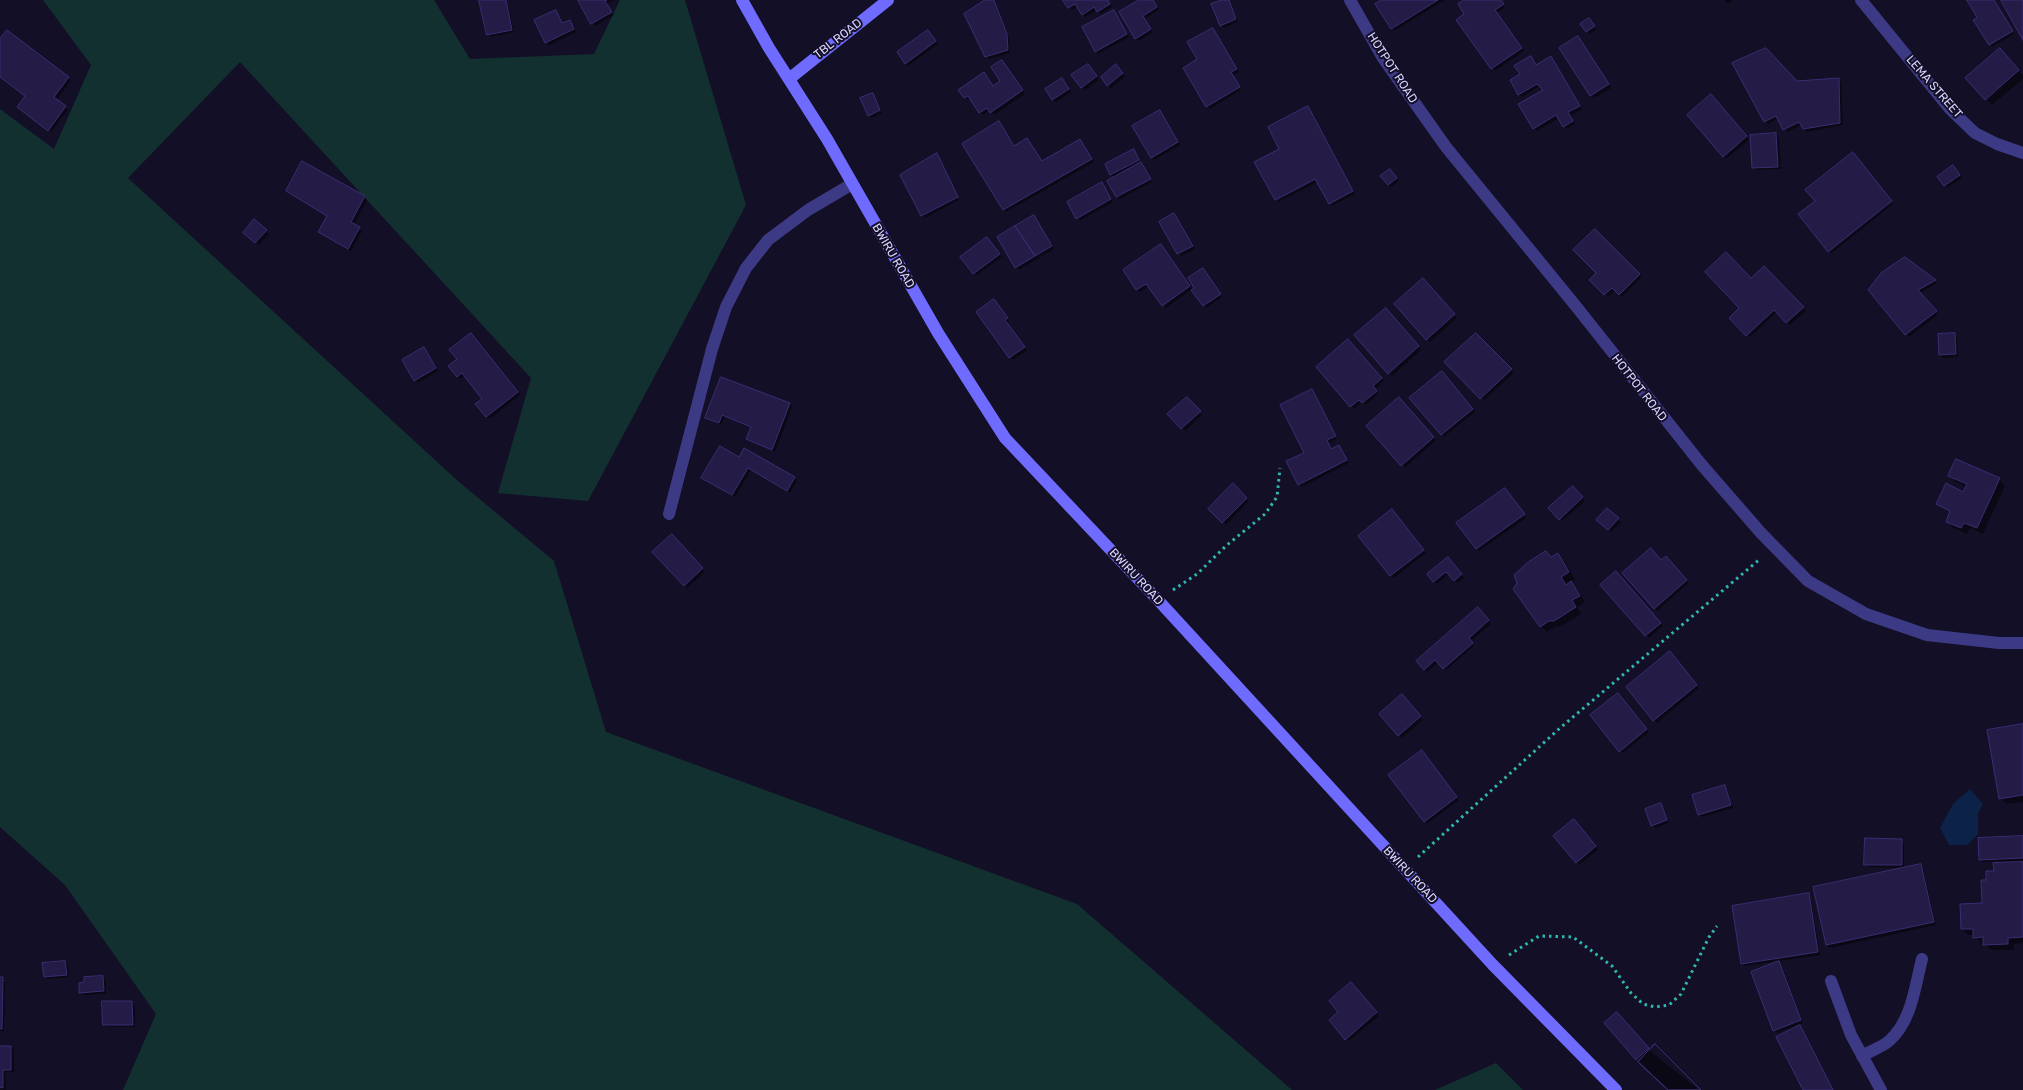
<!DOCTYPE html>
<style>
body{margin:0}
canvas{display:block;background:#130f26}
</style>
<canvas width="2023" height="1090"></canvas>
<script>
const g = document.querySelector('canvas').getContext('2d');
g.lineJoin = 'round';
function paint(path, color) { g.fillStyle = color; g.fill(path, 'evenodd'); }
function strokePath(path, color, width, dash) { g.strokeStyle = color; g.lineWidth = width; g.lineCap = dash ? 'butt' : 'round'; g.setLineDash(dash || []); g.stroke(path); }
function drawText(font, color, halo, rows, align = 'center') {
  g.font = font + ' Rubik,sans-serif'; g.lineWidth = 4; g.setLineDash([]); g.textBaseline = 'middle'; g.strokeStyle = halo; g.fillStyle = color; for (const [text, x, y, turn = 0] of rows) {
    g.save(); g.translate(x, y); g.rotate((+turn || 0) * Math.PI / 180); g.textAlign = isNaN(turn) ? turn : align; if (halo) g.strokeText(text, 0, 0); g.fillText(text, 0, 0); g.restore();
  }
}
const green = new Path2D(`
 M43,0H434L470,59L594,54L620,0H685L746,205L588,501L498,493L531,378L240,62L128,178L459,482L554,561L606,732L1077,904L1292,1090H123L156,1014L65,885L0,827V109L54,149L91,65Z
 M1496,1063L1523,1090H1435Z`);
const water = new Path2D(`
 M1970,789L1983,804L1978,813V834L1967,845H1949L1940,828L1953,804Z`);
const shadow = new Path2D(`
 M480,0H507L514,32L491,37L488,35Z
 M580,0H614L607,4L614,15L595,26Z
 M987,0H995L1009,37L1010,53L989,59L986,56Z
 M1064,0H1108L1112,7L1101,14L1097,10L1085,17L1078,6L1072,10Z
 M1142,0H1153L1159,10L1144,19L1153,32L1139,41L1136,38Z
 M1225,0L1230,2L1238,22L1224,28L1221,25Z
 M1384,0H1445L1394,31L1392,28Z
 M1466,0H1501L1505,7L1497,13L1524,51L1495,71L1457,20L1466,14Z
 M1724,0H1733L1728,4Z
 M1968,0H1994L2014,34L1992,47L1979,18Z
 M556,11L563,24L570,21L576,32L549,45L546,42Z
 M1114,11L1129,37L1098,54L1096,51Z
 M1592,22L1596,30L1589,34L1581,24Z
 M7,31L71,80L56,101L68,110L51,132L21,109L26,96L0,76V41Z
 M1215,32L1239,72L1233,75L1241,90L1210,109L1207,106L1199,60Z
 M931,34L938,44L908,66L906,63Z
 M1580,40L1611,88L1594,98L1561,48Z
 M2006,56L2023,76V79L1992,105L1967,78Z
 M1531,58L1537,66L1553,61L1582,109L1570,116L1575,124L1567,129L1559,118L1537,131L1534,128L1545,90L1540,86L1522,97L1519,94L1521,75Z
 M1002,61L1025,94L994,115L990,110L983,115L971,98L968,100L960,90L994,87L1002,82Z
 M1090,68L1099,80L1085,90L1082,87Z
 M1119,69L1125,77L1111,88L1108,85Z
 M1838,79L1841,82L1843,125L1807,132L1802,125L1787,132L1779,118L1768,124L1765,121L1797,82Z
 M1064,82L1071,92L1056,102L1053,99Z
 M1714,98L1749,140L1726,159L1724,156Z
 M1308,108L1355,194L1332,206L1318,182L1278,202L1277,201L1321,177L1281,149Z
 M881,111L882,113L872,118L870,116Z
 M1162,115L1180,145L1154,160L1152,157Z
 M1002,126L1015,147L1027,139L1043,162L1082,143L1094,162L1006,212L1004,209Z
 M1776,134L1779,137L1781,169L1756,170L1753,168Z
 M1134,151L1152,182L1120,199L1109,181L1115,178L1111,174Z
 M937,154L959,200L925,218L922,215Z
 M1856,157L1893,204L1832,253L1829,251L1816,202Z
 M1955,170L1962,178L1947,188L1945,185Z
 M1392,173L1399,181L1391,187L1388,184Z
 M1104,187L1113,202L1080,221L1068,203Z
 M287,191L364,197L367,200L354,225L362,231L351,251L322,234L328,217Z
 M1174,215L1195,249L1181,256L1160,222Z
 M1034,216L1054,249L1019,270L1016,267Z
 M255,221L269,234L259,245L245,233Z
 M1595,230L1642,277L1622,297L1615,290L1608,297L1591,280L1598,273Z
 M990,241L1002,257L977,275L974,273Z
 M1163,248L1193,290L1205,272L1222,297L1206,308L1192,289L1166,308L1149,286L1140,292L1125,271Z
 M1905,259L1937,283L1920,293L1938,315L1909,337L1870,290Z
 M1764,267L1806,311L1790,325L1777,312L1750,337L1731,318L1741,308L1751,280Z
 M1423,280L1457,318L1430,342L1395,304Z
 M997,304L1009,321L1007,323L1027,351L1013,360L978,312Z
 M1386,310L1421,350L1392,376L1389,373Z
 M1476,335L1514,373L1484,400L1446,362Z
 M1954,335L1957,337L1958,357L1943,358L1940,355Z
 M473,337L520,395L490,419L487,416L484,399L465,375L460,379L458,376V359Z
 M1348,341L1384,381L1374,390L1378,394L1366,405L1362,402L1354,409L1318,367Z
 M426,351L438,371L418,383L415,380Z
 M1444,376L1475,412L1444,437L1411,398Z
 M722,378L790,404L792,407L775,452L747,439L752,428L725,417L721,425L706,418Z
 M1312,390L1337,439L1329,443L1332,450L1339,447L1349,463L1302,487L1299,484L1305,454Z
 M1187,398L1202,415L1185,431L1169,414Z
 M1399,399L1436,440L1405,468L1368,426Z
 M739,458L794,478L797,481L790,493L751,470L735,497L706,480Z
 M1950,476L1999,479L2005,486L1983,534L1970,528L1967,534L1953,528L1947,521L1951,513L1938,504L1964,493L1967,487L1956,482Z
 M1233,485L1249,501L1226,525L1210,509Z
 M1573,488L1585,501L1562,521L1550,508Z
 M1508,492L1526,518L1479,551L1477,548Z
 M1607,510L1621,522L1611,532L1598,520Z
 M1394,514L1426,553L1394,578L1391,575Z
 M672,536L705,572L687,588L653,552Z
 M1557,554L1564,561L1575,579L1570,582L1577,589L1585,602L1577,607L1581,614L1560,627L1556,626L1547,632L1541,626L1552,558Z
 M1666,557L1689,583L1657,611L1624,573L1661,561Z
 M1451,561L1464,578L1458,583L1449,574L1437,584L1434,581Z
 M1619,576L1663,626L1649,638L1602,585Z
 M1478,609L1491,624L1470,642L1474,646L1446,670L1439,662L1427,672L1418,661Z
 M1672,655L1699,688L1657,723L1654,720Z
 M1402,696L1423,720L1402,738L1380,714Z
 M1621,697L1649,732L1623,753L1620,751Z
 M2023,725V802L2007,804L2000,798Z
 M1425,755L1459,800L1427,824L1425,821Z
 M1724,786L1727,789L1733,808L1702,817L1699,814Z
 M1661,805L1669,823L1655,828L1653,825Z
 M1576,823L1598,850L1579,865L1577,862Z
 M2023,838V861L1983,862L1980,860Z
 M1902,840L1904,843V868L1868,867L1866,864Z
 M2023,864V943L2014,944V950H1991L1984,943L1981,944L1975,935H1968L1962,929L1983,904L1988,881L1995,872Z
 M1921,865L1923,868L1936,925L1830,948L1827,945L1815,888Z
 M1809,895L1811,898L1820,955L1745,966L1742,964Z
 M65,962L68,965L69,977L48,979L45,977Z
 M1779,963L1782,966L1803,1023L1777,1033L1774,1030Z
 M103,977L106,980V994L84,995L81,992Z
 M0,979L5,982L4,1031H0Z
 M1353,986L1379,1016L1349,1041L1346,1039L1340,1012Z
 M132,1002L135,1005V1027H107L104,1025Z
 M1617,1013L1650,1051L1699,1090H1669L1637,1059Z
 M0,1047H11L14,1050V1072H5L6,1090L0,1089Z`);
const building = new Path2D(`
 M479,0H506L512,30L487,35Z
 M578,0H607L605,1L612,12L591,24Z
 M985,0H994L1007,34L1008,50L985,57L964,14Z
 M1063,0H1108L1110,4L1097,12L1094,7L1082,15L1075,4L1068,8Z
 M1139,0H1153L1157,7L1143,16L1151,29L1135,39L1119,12Z
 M1222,0H1229L1236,19L1220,26L1211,4Z
 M1381,0H1438L1391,29L1375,4Z
 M1464,0H1501L1504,4L1495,10L1522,48L1491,69L1456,20L1464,14L1458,4Z
 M1967,0H1994L2013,31L1989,45L1973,20L1977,18Z
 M2001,0H2023V40Z
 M556,10L562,23L570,20L574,29L545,43L534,20Z
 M1114,10L1127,34L1095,52L1082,27Z
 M1589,18L1595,26L1586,32L1580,24Z
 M1213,28L1237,69L1231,72L1240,87L1206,107L1183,68L1197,59L1187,42Z
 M7,30L69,77L54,97L66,106L48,131L17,107L25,96L0,77V39Z
 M928,30L936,41L905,64L897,52Z
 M1578,36L1609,84L1590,96L1559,48Z
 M1766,48L1797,81L1839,78L1840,123L1803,129L1799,122L1783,130L1776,116L1764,122L1732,63Z
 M2000,48L2019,70L1985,100L1965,78Z
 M1531,56L1536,65L1551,56L1580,106L1568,112L1573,121L1563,127L1556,115L1533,129L1518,104L1543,90L1537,84L1518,95L1510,80L1520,74L1514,66Z
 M1002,60L1023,90L990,113L987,108L979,113L968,96L964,98L958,90L984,72L993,86L1000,81L991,67Z
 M1088,64L1097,76L1081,88L1071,75Z
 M1116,64L1123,73L1107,86L1101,77Z
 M1062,78L1069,89L1052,100L1045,89Z
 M873,93L880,110L868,116L860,98Z
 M1711,94L1747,136L1723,157L1687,115Z
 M1308,106L1353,191L1329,204L1315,179L1275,200L1254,162L1279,149L1268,127Z
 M1160,110L1178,142L1151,158L1132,126Z
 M999,121L1014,146L1027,138L1042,161L1080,139L1092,159L1003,210L962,144Z
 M1776,133L1778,167L1752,168L1750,135Z
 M1134,149L1139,160L1110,175L1105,164Z
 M1853,152L1892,201L1828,252L1798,214L1815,201L1805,190Z
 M937,153L958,197L921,216L900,175Z
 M302,161L365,196L351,222L360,227L348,249L318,232L327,216L286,191Z
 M1141,162L1151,179L1116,197L1107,181Z
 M1953,165L1960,175L1944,186L1937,177Z
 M1390,169L1397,178L1388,185L1380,176Z
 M1102,182L1111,199L1076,219L1067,202Z
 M1174,213L1193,246L1177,254L1159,222Z
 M1034,215L1052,246L1035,256L1015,226Z
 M254,219L267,230L255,243L243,233Z
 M1015,226L1035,256L1015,268L997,237Z
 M1595,229L1640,274L1619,295L1612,288L1604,295L1589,280L1596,273L1573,250Z
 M987,237L1000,254L973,274L960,257Z
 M1161,244L1190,286L1162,306L1146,284L1136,290L1123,270Z
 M1726,252L1751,278L1764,266L1804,307L1786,323L1774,310L1746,336L1729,318L1739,308L1705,272Z
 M1905,257L1936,280L1918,290L1937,311L1905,335L1868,290L1881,273Z
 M1203,268L1221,294L1203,306L1191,290L1194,288L1188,278Z
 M1423,278L1455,314L1426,340L1394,304Z
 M994,299L1008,318L1005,320L1025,347L1009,358L976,312Z
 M1386,308L1419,346L1388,374L1354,335Z
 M471,333L518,392L486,417L475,404L482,399L462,373L457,377L448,366L457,359L449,350Z
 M1476,333L1512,369L1480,399L1444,362Z
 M1955,333L1956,354L1939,355L1938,334Z
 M1348,339L1382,378L1373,386L1377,391L1362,403L1359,400L1350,407L1316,367Z
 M424,347L436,368L414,381L402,360Z
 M1442,371L1473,409L1441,435L1409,398Z
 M721,377L790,403L772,450L746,439L751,427L722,415L719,423L705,418Z
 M1312,389L1336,436L1327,440L1331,449L1339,445L1347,460L1298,485L1286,461L1304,453L1280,405Z
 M1187,397L1201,411L1181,429L1167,414Z
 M1399,397L1434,437L1401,466L1366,426Z
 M720,446L739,457L744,448L795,477L787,491L748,468L732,495L701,478Z
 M1956,459L2000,478L1977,528L1964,523L1961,528L1946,522L1950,511L1936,504L1946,483L1963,492L1967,484L1948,476Z
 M1233,483L1247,498L1222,523L1208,509Z
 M1573,486L1583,497L1559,520L1548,508Z
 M1505,488L1525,514L1476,549L1456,523Z
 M1607,508L1619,518L1608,530L1596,520Z
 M1392,509L1424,550L1390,576L1358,536Z
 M672,534L703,568L684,586L652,552Z
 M1651,548L1661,560L1666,556L1687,580L1654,609L1622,573Z
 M1546,551L1551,557L1558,553L1569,572L1561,577L1566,585L1571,581L1580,596L1572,600L1576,607L1554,621H1549L1540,627L1513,589L1517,583L1514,575L1527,563Z
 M1448,557L1462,574L1454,581L1446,572L1433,582L1427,574Z
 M1616,571L1661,623L1645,636L1600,585Z
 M1478,607L1489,620L1469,638L1473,643L1443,669L1435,660L1424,670L1416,661Z
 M1670,651L1697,685L1653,721L1626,687Z
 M1618,693L1647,729L1619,752L1590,715Z
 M1402,694L1421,716L1398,736L1379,714Z
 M2023,724V795L1999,799L1987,730Z
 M1422,750L1457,797L1424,822L1388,775Z
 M1725,785L1731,805L1698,815L1692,795Z
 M1661,803L1667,820L1651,826L1645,809Z
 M1574,819L1596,846L1576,863L1553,836Z
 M2023,836V858L1979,860L1978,838Z
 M1865,838L1902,839V865H1864Z
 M2023,862V937L2008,938V944L1983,945V937L1973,938V929H1961L1960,904L1982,903L1981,880H1986V871H1994L1993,863Z
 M1921,864L1934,922L1826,945L1813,887Z
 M1809,893L1818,952L1741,964L1732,906Z
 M65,961L67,975L44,977L42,963Z
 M1779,961L1801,1020L1773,1031L1751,972Z
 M103,976L104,991L79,993V983L84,982V977Z
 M0,977H3L2,1029H0Z
 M1351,982L1377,1012L1345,1040L1329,1020L1338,1012L1329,1001Z
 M102,1001H132L133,1025H103Z
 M1617,1012L1649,1048L1636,1060L1604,1023Z
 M1800,1025L1833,1090H1803L1776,1037Z
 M1655,1044L1701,1090H1668L1638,1062Z
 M1655,1044L1701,1090H1668L1638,1062Z
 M0,1046H11V1070H3V1088L0,1087Z`);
const path = new Path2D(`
 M1173,590L1197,574L1227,545L1265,514L1277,497L1280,468
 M1418,857L1560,728L1760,559
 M1509,955L1539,936L1573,937L1612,966L1631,993L1643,1004L1655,1007L1669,1005L1681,994L1709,937L1717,926`);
const lane = new Path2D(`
 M1831,981L1851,1035L1881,1090
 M1862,1056C1870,1051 1882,1047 1889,1041C1912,1021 1915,986 1922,959`);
const street = new Path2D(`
 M1350,0L1383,58L1446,147L1575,305L1701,464L1761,533L1808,581L1866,614L1927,635L1999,643H2023
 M1861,0L1950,109L1975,133L1997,144L2023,153
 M669,514L712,349L726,307L746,268L768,240L808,210L852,184`);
const secondary = new Path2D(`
 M742,0L769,48L827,139L938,333L1005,438L1158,600L1493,965L1616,1090
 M789,79L888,0`);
const streetNames = [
 ["TBL ROAD",838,39,-38],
 ["HOTPOT ROAD",1392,68,57],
 ["LEMA STREET",1934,87,49],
 ["BWIRU ROAD",893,256,60],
 ["HOTPOT ROAD",1639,388,52],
 ["BWIRU ROAD",1136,577,47],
 ["BWIRU ROAD",1410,875,47]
];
paint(green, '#12302f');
paint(water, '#0c2248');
paint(shadow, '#0007');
paint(building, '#241b47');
strokePath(building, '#3b2d73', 1);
strokePath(path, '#2fb8b0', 3, [2.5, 4]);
strokePath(lane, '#3d3a85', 12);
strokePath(street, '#3d3a85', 12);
strokePath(secondary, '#6f6bff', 12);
drawText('12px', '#d9d4ff', '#130f26', streetNames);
</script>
